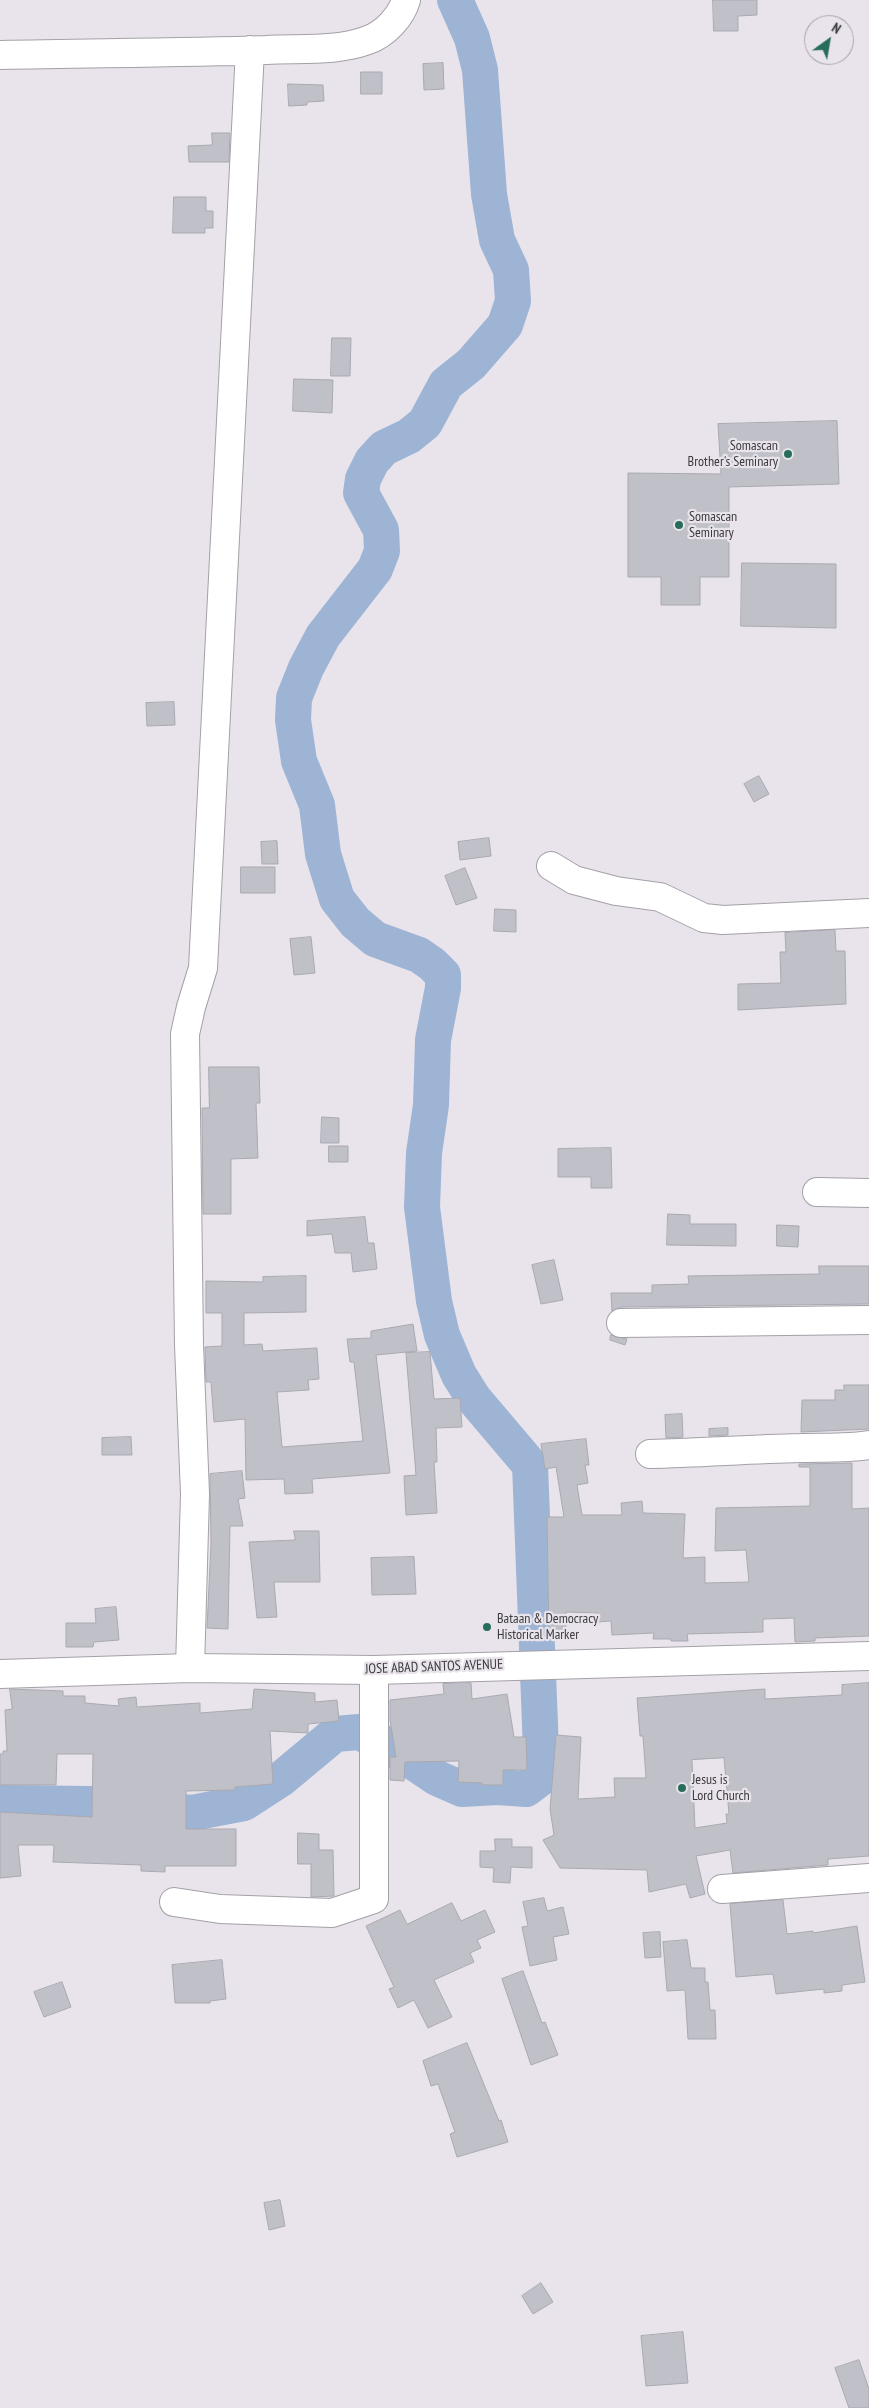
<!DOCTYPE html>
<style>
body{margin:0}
#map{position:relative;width:869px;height:2408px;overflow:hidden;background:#e9e4ec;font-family:"PT Sans Narrow",sans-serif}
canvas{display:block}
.north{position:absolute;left:804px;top:15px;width:50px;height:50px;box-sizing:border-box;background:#e9e4ec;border:1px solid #a4a0a6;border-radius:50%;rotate:32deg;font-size:14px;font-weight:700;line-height:20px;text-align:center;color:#3c3a3d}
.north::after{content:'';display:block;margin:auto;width:18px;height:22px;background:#286c5e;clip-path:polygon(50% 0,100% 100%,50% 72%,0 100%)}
</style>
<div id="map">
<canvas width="869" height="2408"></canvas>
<div class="north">N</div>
</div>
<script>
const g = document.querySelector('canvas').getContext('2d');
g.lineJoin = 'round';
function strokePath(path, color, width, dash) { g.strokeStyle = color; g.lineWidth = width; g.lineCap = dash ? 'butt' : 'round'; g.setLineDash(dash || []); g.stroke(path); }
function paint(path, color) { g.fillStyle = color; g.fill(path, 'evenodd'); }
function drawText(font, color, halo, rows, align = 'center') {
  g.font = font + ' "PT Sans Narrow",sans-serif'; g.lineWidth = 4.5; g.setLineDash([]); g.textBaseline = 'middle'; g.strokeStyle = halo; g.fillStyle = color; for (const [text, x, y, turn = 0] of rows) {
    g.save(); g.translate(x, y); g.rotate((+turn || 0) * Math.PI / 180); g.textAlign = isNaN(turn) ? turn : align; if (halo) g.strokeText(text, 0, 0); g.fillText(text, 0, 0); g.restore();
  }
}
const river = new Path2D(`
 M377,1740L388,1745L437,1778L462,1789L498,1787L526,1789L542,1777L530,1465L474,1399L459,1375L442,1335L434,1301L422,1207L424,1153L431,1105L433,1040L443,988V975L432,964L419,955L375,939L355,922L337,899L323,854L317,805L299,761L293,720L294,698L306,668L323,636L375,569L382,551L381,530L361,493L363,479L372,461L384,448L409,436L425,423L446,384L471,364L505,325L513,301L511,270L497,240L489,194L480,70L472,38L455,0
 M0,1803L91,1804L192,1813L244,1803L281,1779L335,1734L359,1732L371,1738`);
const building = new Path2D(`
 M713,0H757V15L738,16V31H714Z
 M443,63L444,89L424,90L423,64Z
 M361,72H382V94H361Z
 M288,84L323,85L324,101L307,102V105L289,106Z
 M212,133H230L229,162H189L188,146L212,145Z
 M174,197H206V211H213V228H205V233H173Z
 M332,338H351L350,376H331Z
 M294,379L333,380L332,413L293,411Z
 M837,421L839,484L729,487V577H700V605H661V577H628V473L721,474L718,424Z
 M742,563L836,564V628L741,626Z
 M174,702L175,725L147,726L146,703Z
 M759,776L769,794L754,802L744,784Z
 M489,838L491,856L460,860L458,842Z
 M277,841L278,864H262L261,842Z
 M241,867H275V893H241Z
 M465,868L477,898L456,905L445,876Z
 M495,909L516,910V932L494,931Z
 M835,930L836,951H845L846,1004L738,1010V984L781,983L780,952H786L785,933Z
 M311,937L315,973L294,975L290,939Z
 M209,1067H259L260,1103H256L258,1158L231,1159V1214H203L202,1108H209Z
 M322,1117L339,1118V1143H321Z
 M329,1146H348V1162H329Z
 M611,1148L612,1188H591V1177H558V1149Z
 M668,1214L690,1215V1224H736V1246L667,1245Z
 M365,1217L368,1243H374L377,1269L353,1272L351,1253H335L332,1234L307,1236V1221Z
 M777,1225L799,1226L798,1247L777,1246Z
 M554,1260L563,1300L541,1304L532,1265Z
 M819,1266H869V1304L621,1307L612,1311L611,1293H652V1285L689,1284L688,1276L819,1274Z
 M306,1276V1312L244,1313V1345L262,1344L263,1351L317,1348L319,1379L308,1380L309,1390L277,1392L282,1447L363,1441L354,1362H350L347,1339L371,1338V1331L413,1324L417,1351L376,1355L390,1473L312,1479L313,1493L285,1494L284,1479L246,1480L245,1419L214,1422L211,1382H206L205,1347L222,1346V1313H206V1281L263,1282V1277Z
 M611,1335L627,1339L625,1345L610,1340Z
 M430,1352L434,1399L460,1398L462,1427L436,1428L437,1462H434L437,1513L406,1515L404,1476L416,1475L406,1353Z
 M844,1385H869V1429L801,1432L802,1400H835V1390H844Z
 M682,1414L683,1437L666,1438L665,1415Z
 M728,1428V1435L709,1436V1429Z
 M131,1437L132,1455H102V1438Z
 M586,1439L589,1465H585L588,1483L577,1485L582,1515H622L621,1503L642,1501L643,1513L685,1514L683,1558L705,1557V1583L749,1582L746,1550L715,1551L716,1508L810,1506V1467H799V1464L852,1463V1509L869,1508V1636L815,1638V1641L795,1642L794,1618L763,1619V1632L687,1634L688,1641H671V1639H653L654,1633L612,1635L611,1621L598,1622L597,1613L566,1612V1640H549L547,1517H564L556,1467L545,1469L541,1444Z
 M242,1471L245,1498L238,1499L243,1526H230L228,1629L207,1628L211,1544L210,1474Z
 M294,1531H319L320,1582H274L277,1617L257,1618L249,1542L295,1540Z
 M414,1557L416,1594L372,1595L371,1558Z
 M116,1607L119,1640L94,1642L93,1647H66V1623H96L95,1609Z
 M471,1683L472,1699L507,1694L514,1737H526L527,1770H503V1785H482V1783L458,1782L459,1761L405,1762L404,1781L390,1780V1757H396L390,1720V1700L444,1694L443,1684Z
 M869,1683V1856L828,1859V1865L733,1873L730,1850L696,1856L705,1894L690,1898L686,1884L649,1892L647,1870L560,1868L543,1840L554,1835L550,1809L556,1735L581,1737L578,1799L615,1797L614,1778H646L643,1736H640L637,1698L765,1689V1699L842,1695V1685ZM724,1758L729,1814H726L727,1823L695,1828L692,1760Z
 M10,1689L63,1691V1696H85V1703L119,1706L118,1699L136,1697L137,1707L200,1703V1713L252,1709L254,1689L315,1693V1702L337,1700L339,1721L308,1724V1733L270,1731L273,1784L235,1787V1790L186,1791V1829H236V1866H165V1872L141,1871V1865L53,1862L54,1845H18L21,1876L0,1878V1812L92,1817L93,1754H57L56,1785H0V1754H3V1751H7L5,1710L12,1709Z
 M298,1833L319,1834V1850H333L334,1896L311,1897V1864H298Z
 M495,1839H512V1847H532V1868L511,1867L510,1883L493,1882L494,1868L480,1867V1851H495Z
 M544,1898L547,1911L563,1907L569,1934L553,1937L557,1960L530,1966L522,1927L528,1926L523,1902Z
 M783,1900L787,1934L813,1931V1933L857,1926L865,1982L842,1985V1991L824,1993V1989L776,1994L773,1974L736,1977L730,1904Z
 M452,1903L461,1921L485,1910L495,1932L477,1940L481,1948L470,1953L474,1962L434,1980L452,2017L428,2028L414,2000L398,2008L389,1989L394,1987L366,1926L400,1910L407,1924Z
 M660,1932L661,1957L645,1958L643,1933Z
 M687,1940L691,1968H705V1982H708L710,2010H715L716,2039H688L685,1990L667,1991L663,1942Z
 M222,1960L226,1999L210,2001V2003H175L172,1965Z
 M523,1971L542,2023L545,2022L558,2055L531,2065L502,1979Z
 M62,1982L71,2007L44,2017L34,1992Z
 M467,2043L499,2121L501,2120L508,2142L457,2157L450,2134L455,2132L438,2084L431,2086L423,2061Z
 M280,2200L285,2226L269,2230L264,2203Z
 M541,2283L553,2302L533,2314L522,2296Z
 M683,2332L688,2383L646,2386L641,2336Z
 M859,2360L869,2389V2408H849L835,2368Z`);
const minor = new Path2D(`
 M0,55C89,53 178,53 266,50C299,48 337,52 368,40C385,34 401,17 406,0
 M551,866L574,880L616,891L660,897L704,918L723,920L869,913
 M817,1192L869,1193
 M621,1323L869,1320
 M650,1454C700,1453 750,1449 800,1448C823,1447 846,1449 869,1445
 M190,1668L195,1494L189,1345L185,1034L191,1007L203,968L250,50
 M722,1889L869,1878
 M174,1902L220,1909L332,1913L374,1899V1670`);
const highway = new Path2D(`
 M0,1674L190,1668L374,1670L869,1656`);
const markers = [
 [788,454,5,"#286c5e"],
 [679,525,5,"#286c5e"],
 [487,1627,5,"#286c5e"],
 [682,1788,5,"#286c5e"]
];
const poiNames = [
 ["Somascan",778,446,"right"],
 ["Brother's Seminary",778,462,"right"],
 ["Somascan",689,517],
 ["Seminary",689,533],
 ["Bataan & Democracy",497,1619],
 ["Historical Marker",497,1635],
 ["Jesus is",692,1780],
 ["Lord Church",692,1796]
];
const streetNames = [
 ["JOSE ABAD SANTOS AVENUE",434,1667,-2]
];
strokePath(river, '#9eb4d4', 36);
paint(building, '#c0c0c9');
strokePath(building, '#a9a9b1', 1);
strokePath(minor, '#a4a0a7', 30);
strokePath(highway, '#a4a0a7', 30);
strokePath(minor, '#fff', 28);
strokePath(highway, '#fff', 28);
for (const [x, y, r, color] of markers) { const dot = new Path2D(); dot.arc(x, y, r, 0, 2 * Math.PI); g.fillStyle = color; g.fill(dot); strokePath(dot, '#e9e4ec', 2); }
drawText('14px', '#3c3a3d', '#e9e4ec', poiNames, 'left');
drawText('14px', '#3c3a3d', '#e9e4ec', streetNames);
</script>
